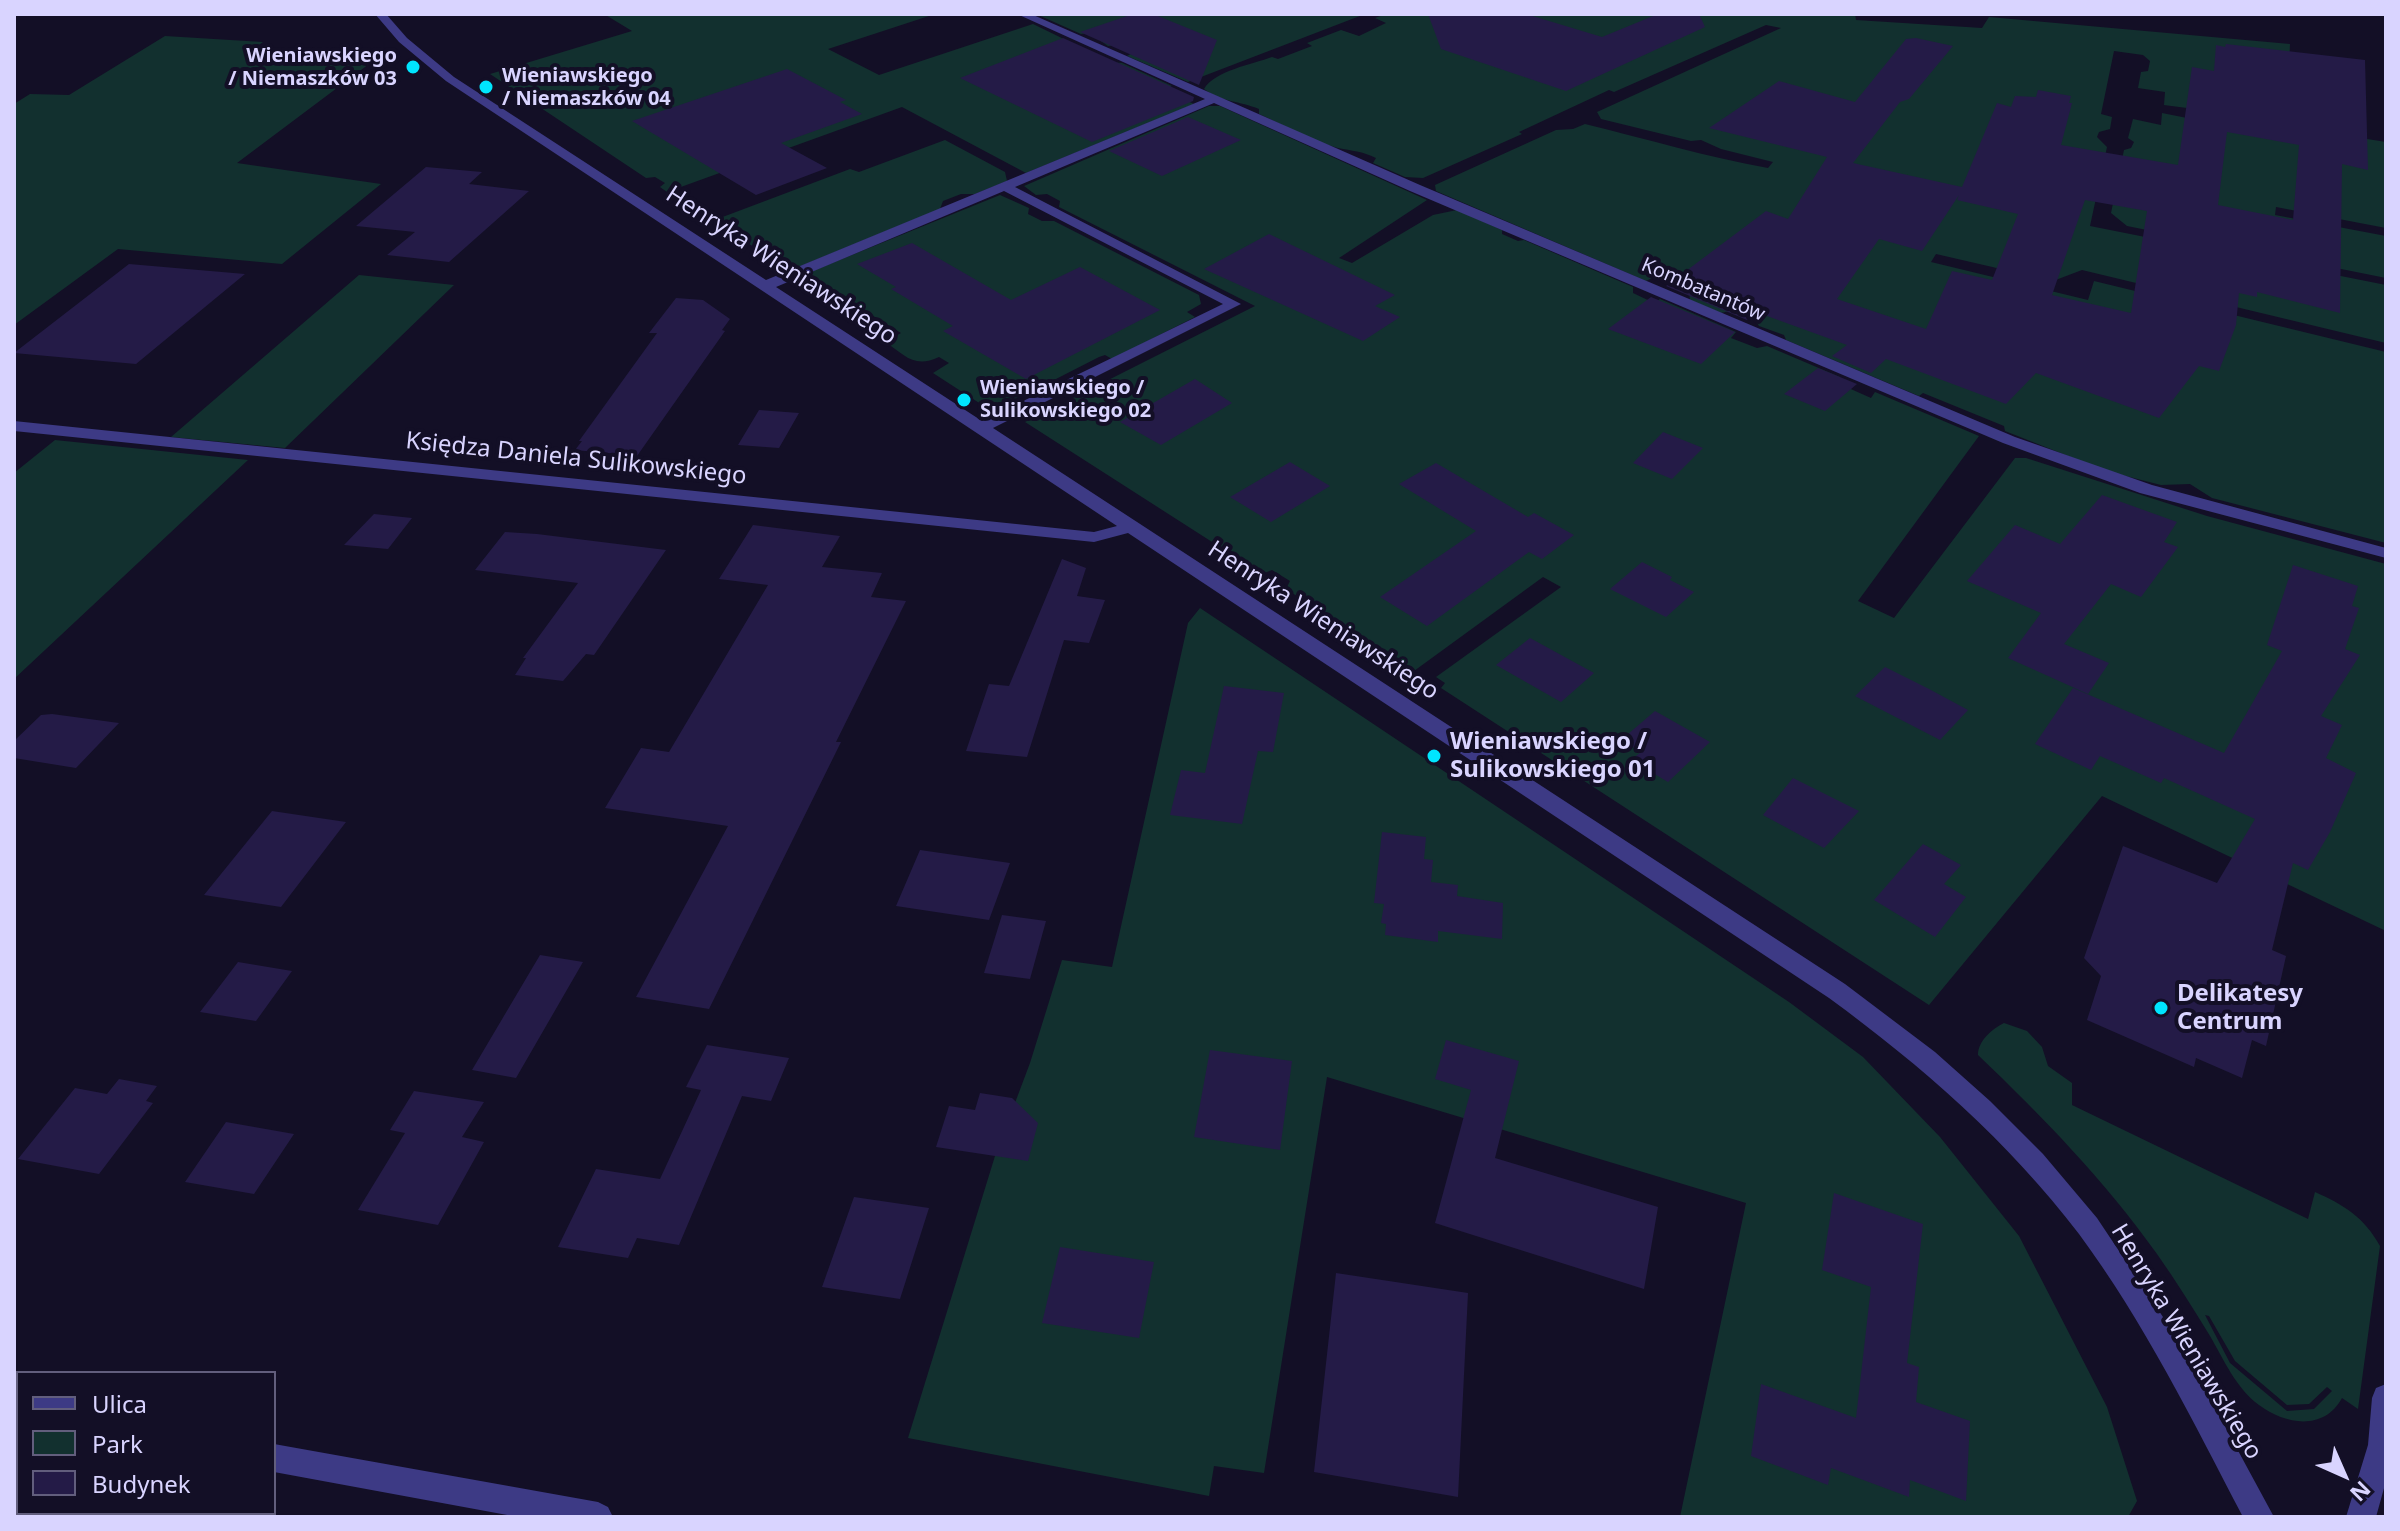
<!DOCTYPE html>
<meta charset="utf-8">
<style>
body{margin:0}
#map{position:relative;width:2400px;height:1531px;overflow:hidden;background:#130f26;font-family:"Noto Sans",sans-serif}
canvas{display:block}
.frame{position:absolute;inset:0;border:16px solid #d9d4ff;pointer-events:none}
.legend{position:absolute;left:16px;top:1371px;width:260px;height:144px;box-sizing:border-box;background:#130f26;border:2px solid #625e7d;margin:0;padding:10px 14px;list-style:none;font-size:24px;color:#d9d4ff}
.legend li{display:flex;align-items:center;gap:16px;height:40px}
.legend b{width:40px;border:2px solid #625e7d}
.north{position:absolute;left:2304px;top:1435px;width:80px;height:80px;-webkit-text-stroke:6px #130f26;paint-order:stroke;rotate:135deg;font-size:22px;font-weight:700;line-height:32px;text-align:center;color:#d9d4ff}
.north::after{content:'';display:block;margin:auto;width:28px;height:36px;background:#d9d4ff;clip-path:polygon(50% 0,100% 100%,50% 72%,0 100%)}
</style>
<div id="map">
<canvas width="2400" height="1531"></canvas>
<div class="frame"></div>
<ul class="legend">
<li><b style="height:10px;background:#3d3a85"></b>Ulica</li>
<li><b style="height:22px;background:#12302f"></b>Park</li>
<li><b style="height:22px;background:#241b47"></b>Budynek</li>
</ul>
<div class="north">N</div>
</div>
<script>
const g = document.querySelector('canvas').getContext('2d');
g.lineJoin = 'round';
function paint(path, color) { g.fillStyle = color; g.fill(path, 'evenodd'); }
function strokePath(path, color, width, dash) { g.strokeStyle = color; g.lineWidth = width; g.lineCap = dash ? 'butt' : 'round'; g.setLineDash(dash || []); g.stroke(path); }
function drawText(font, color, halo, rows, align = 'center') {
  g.font = font + ' "Noto Sans",sans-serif'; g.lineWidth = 8; g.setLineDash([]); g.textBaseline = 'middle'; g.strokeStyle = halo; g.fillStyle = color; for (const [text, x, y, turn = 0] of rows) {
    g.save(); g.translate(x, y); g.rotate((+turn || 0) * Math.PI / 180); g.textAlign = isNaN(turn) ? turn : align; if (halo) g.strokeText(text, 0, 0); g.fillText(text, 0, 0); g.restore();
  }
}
const green = new Path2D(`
 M604,14H935L828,49L879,75L1033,24L1111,62L1122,63L1172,86L1164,90L1194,104L1026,173L902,107L667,192L660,187L665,183L655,177L646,178L490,74L632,31Z
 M1036,14H1365L1188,82L1127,56L1134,52L1121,45L1108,46L1089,33L1081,34Z
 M1386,14H1855L1856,20L1982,28L1989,17L2290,44L2286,126L2386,142V228L2276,207L2275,215L2386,236V278L2127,226L2111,213L2124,150L2131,148L2134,142L2128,138L2133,119L2161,125L2162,113L2187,118V108L2164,105L2165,92L2138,88L2141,72L2148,71L2150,61L2143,55L2114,51L2101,114L2112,117L2110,129L2099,132L2097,137L2107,147L2090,226L2386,285V343L2082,270L2053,281L1936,254L1931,262L2088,300L2094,281L2386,352V543L2212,498L2190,484L2161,485L2106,471L2005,431L2004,426L1923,393L1919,396L1786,340L1784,335L1759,326L1754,318L1759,311L1734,310L1721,313L1690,300L1689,292L1654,277L1646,281L1436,191L1435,185L1556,130L1573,129L1585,124C1647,139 1706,157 1768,168L1773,162L1721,149L1701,140L1691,141L1601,119L1597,112L1781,28L1766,25L1614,92L1609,90L1519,132L1522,134L1423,178L1405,177L1373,163L1376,158C1362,151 1352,151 1338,148C1311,141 1284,125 1259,114V109C1240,101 1221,102 1204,89C1214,71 1253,64 1272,57L1278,59L1312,46L1307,43L1341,30L1359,36L1386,23L1375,18Z
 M165,36L263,42L251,51L373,61L237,163L381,184L282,264L118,249L14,325V104L30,94L69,95Z
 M1209,106H1220L1427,200L1339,258L1352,263L1433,215L1457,210L1502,230V234L1518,241L1524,240L1633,287V293L1654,303L1660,299L1736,332L1731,338L1757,348L1767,346L1840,377L1844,386L1871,398L1875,392L1979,436L1858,601L1894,618L2015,458H2026L2207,516L2386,564V931L2102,796L1929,1005L1441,688L1445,683L1436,677L1561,587L1543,577L1414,671L1286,589L1290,581L1272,570L1262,574L1025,422L1255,306L1059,207L1060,201L1047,194L1036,195L1024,186Z
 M945,140L1005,172L1007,181L975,194H961L943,201L940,209L791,270L712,221L850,169L859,172Z
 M1000,195L1029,208L1028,214L1042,221H1054L1199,295L1201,304L1187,312L1195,317L1112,359L1105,355L1099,357L1011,402L1014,405L990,410L933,373L949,363L939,357C914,369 905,355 885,342L901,333L805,274Z
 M359,275L454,285L285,448L171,437Z
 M55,440L248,460L14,679V473Z
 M1200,608L1789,1002L1863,1057L1940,1137L2019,1236L2107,1407L2137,1501L2128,1517H1680L1746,1203L1327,1077L1264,1473L1214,1466L1209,1496L908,1438L995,1156L1030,1063L1062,960L1112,967L1188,623Z
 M2004,1023L2027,1031L2042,1047L2048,1066L2072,1083V1105L2308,1219L2315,1192C2344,1205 2364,1217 2380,1246L2358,1409L2342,1398C2324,1431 2286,1425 2259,1405C2236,1388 2224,1360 2210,1336C2193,1308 2176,1281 2157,1254C2105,1181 2043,1117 1978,1055C1978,1041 1992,1029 2004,1023ZM2205,1315L2209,1316L2235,1361L2287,1405L2309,1404L2327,1387L2332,1391L2314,1409L2287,1411L2230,1363Z
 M14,1491L18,1492V1513H145L162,1516L14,1517Z`);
const building = new Path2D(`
 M1133,14H1153L1217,40L1199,85L1080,32Z
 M1428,14H1526L1602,37L1658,14H1699L1705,27L1566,91L1441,49Z
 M1063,38L1194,97L1193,101L1092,142L960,78Z
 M1916,38L1953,46L1909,99L1900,102L1853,163L1962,187L1997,103L2011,107L2015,96L2036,97L2038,90L2071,96L2069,103H2072L2061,145L2178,165L2192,67L2214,71L2216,45L2225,47L2226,44L2365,60L2368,170L2342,164L2340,313L2257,292V297L2239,293L2236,325L2219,371L2199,366L2159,418L2036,373L2006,404L1886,359L1871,373L1832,356L1847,345L1756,312L1747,320L1666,286L1766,211L1788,219L1827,157L1709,128L1779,81L1855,102L1906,39ZM2227,132L2299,145L2293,220L2218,205ZM1959,195L1957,200L2018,214L1992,280L1952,271L1926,329L1837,299L1879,239L1922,251ZM2085,200L2147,211L2131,313L2052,295Z
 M787,69L846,100L840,102L862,114L781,143L827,168L756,195L632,121Z
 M1188,117L1241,140L1162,176L1109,151Z
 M426,167L482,172L469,184L529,191L449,262L387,255L415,232L356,226Z
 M1269,234L1395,295L1375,306L1400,317L1363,341L1204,269Z
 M912,243L1011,300L1080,267L1160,310L1026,379L943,331L953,326L891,289L896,287L857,264Z
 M129,264L245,274L136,364L14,353Z
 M1651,297L1735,332L1701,364L1608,329Z
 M676,298L703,300L730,319L722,330L725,331L637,456L575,450L582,441H579L657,333H649Z
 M1818,368L1857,384L1825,411L1784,394Z
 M1195,379L1232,403L1161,445L1120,422Z
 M759,410L799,413L779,448L738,445Z
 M1663,432L1703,448L1672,479L1633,463Z
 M1290,462L1330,486L1271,522L1230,497Z
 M1436,463L1528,517L1534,513L1574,535L1542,559L1529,552L1427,626L1380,597L1476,531L1399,484Z
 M2102,495L2177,522L2164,542L2178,547L2141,597L2111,584L2064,644L2109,663L2088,694L2008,658L2041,613L1967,581L2015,525L2060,544Z
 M374,514L412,518L388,549L344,545Z
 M753,525L840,536L822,567L882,573L871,597L906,601L836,742H841L709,1009L636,997L728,826L605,808L641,748L669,752L768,585L719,579Z
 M505,532L537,534L666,550L594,655L586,654L563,681L515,675L526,658H523L578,583L475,570Z
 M1062,559L1086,568L1077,596L1105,600L1089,643L1064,640L1027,757L966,751L989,684L1009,686Z
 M1642,562L1672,577L1670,580L1694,592L1666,617L1610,589Z
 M2293,565L2358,586L2352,606L2359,608L2345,649L2360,655L2321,716L2342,725L2326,758L2356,773L2330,832L2308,870L2293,863L2272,950L2286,956L2266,1046L2252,1040L2242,1078L2196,1058L2194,1067L2087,1020L2101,976L2084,958L2123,846L2217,883L2255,819L2164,778L2161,783L2100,756L2091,770L2035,744L2073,688L2224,753L2282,651L2267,645Z
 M1530,638L1594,673L1561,702L1496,665Z
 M1885,667L1929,689L1968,710L1940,740L1855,696Z
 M1224,686L1284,693L1273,752L1258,751L1242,824L1170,815L1181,770L1205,773Z
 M1655,711L1710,742L1668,782L1631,760L1641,752L1621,740Z
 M52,714L119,723L76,768L14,758V741L41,715Z
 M1793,778L1859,811L1824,848L1763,815Z
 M272,811L346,822L281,907L204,895Z
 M1382,832L1426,837L1424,859L1433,860L1431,882L1458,885L1457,896L1503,903L1502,939L1438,931V942L1385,935L1386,924L1381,923L1384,904L1374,903Z
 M1923,844L1961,865L1944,884L1966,897L1935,937L1874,900Z
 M920,850L1010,863L989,920L896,906Z
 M1002,915L1046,921L1030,979L984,973Z
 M540,955L583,962L516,1078L472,1070Z
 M238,962L292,971L256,1021L200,1012Z
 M1446,1040L1519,1061L1495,1158L1658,1207L1644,1289L1435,1223L1471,1090L1435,1079Z
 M707,1045L789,1058L771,1101L742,1096L679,1245L637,1238L628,1258L558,1247L596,1169L660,1179L701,1090L686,1087Z
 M1210,1050L1292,1061L1280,1150L1194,1137Z
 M119,1079L157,1086L146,1101L153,1103L99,1174L18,1159L75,1088L107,1094Z
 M414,1091L484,1102L462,1137L484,1142L438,1225L358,1210L405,1133L390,1130Z
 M980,1093L1012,1098L1038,1123L1028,1161L936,1147L949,1106L975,1110Z
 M226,1122L294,1134L254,1194L185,1182Z
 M1834,1193L1923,1224L1907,1363L1919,1367L1916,1402L1970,1421L1966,1501L1910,1480L1909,1497L1831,1468L1828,1485L1751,1456L1761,1384L1856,1418L1871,1287L1822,1270Z
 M854,1197L929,1208L900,1299L822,1287Z
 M1060,1247L1154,1262L1139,1338L1042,1323Z
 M1336,1273L1468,1293L1458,1497L1314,1472Z`);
const minor = new Path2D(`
 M375,14H386L407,38L454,77L766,280L1205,99L1017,14H1031L1420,185L2015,437L2152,485L2386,548V558L2140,493L2003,443L1410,191L1214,103L1015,187L1241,304L993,428L1845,984L1935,1052L1990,1101L2043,1154L2097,1218L2177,1338L2274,1517H2243C2193,1421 2144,1322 2079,1234C2009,1142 1922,1066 1829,998L1128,533L1094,542L14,431V421L1094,532L1117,526L446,81L399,42ZM1004,191L1223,304L982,421L776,287Z
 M2386,1384V1481L2376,1517H2346L2368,1445L2372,1398L2376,1388Z
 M14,1397L18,1398V1426L14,1425Z
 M274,1444L598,1502L608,1507L613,1517H518L274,1472Z`);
const markers = [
 [413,67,8,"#00e5ff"],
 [486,87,8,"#00e5ff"],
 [964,400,8,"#00e5ff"],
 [1434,756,8,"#00e5ff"],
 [2161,1008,8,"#00e5ff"]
];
const farPoinames = [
 ["Wieniawskiego",397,56,"right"],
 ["/ Niemaszków 03",397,79,"right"],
 ["Wieniawskiego",502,76],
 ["/ Niemaszków 04",502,99],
 ["Wieniawskiego /",980,388],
 ["Sulikowskiego 02",980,411]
];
const farStreetnames = [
 ["Kombatantów",1703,290,23]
];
const streetNames = [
 ["Henryka Wieniawskiego",781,266,33],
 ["Księdza Daniela Sulikowskiego",576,459,6],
 ["Henryka Wieniawskiego",1323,621,33],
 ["Henryka Wieniawskiego",2186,1342,59]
];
const poiNames = [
 ["Wieniawskiego /",1450,742],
 ["Sulikowskiego 01",1450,770],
 ["Delikatesy",2177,994],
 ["Centrum",2177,1022]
];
paint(green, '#12302f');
paint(building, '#241b47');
paint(minor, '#3d3a85');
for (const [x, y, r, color] of markers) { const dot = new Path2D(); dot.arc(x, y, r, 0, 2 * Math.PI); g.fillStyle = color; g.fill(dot); strokePath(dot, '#130f26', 3); }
drawText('bold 20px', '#d9d4ff', '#130f26', farPoinames, 'left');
drawText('20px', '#d9d4ff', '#130f26', farStreetnames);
drawText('24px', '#d9d4ff', '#130f26', streetNames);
drawText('bold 24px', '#d9d4ff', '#130f26', poiNames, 'left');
</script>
